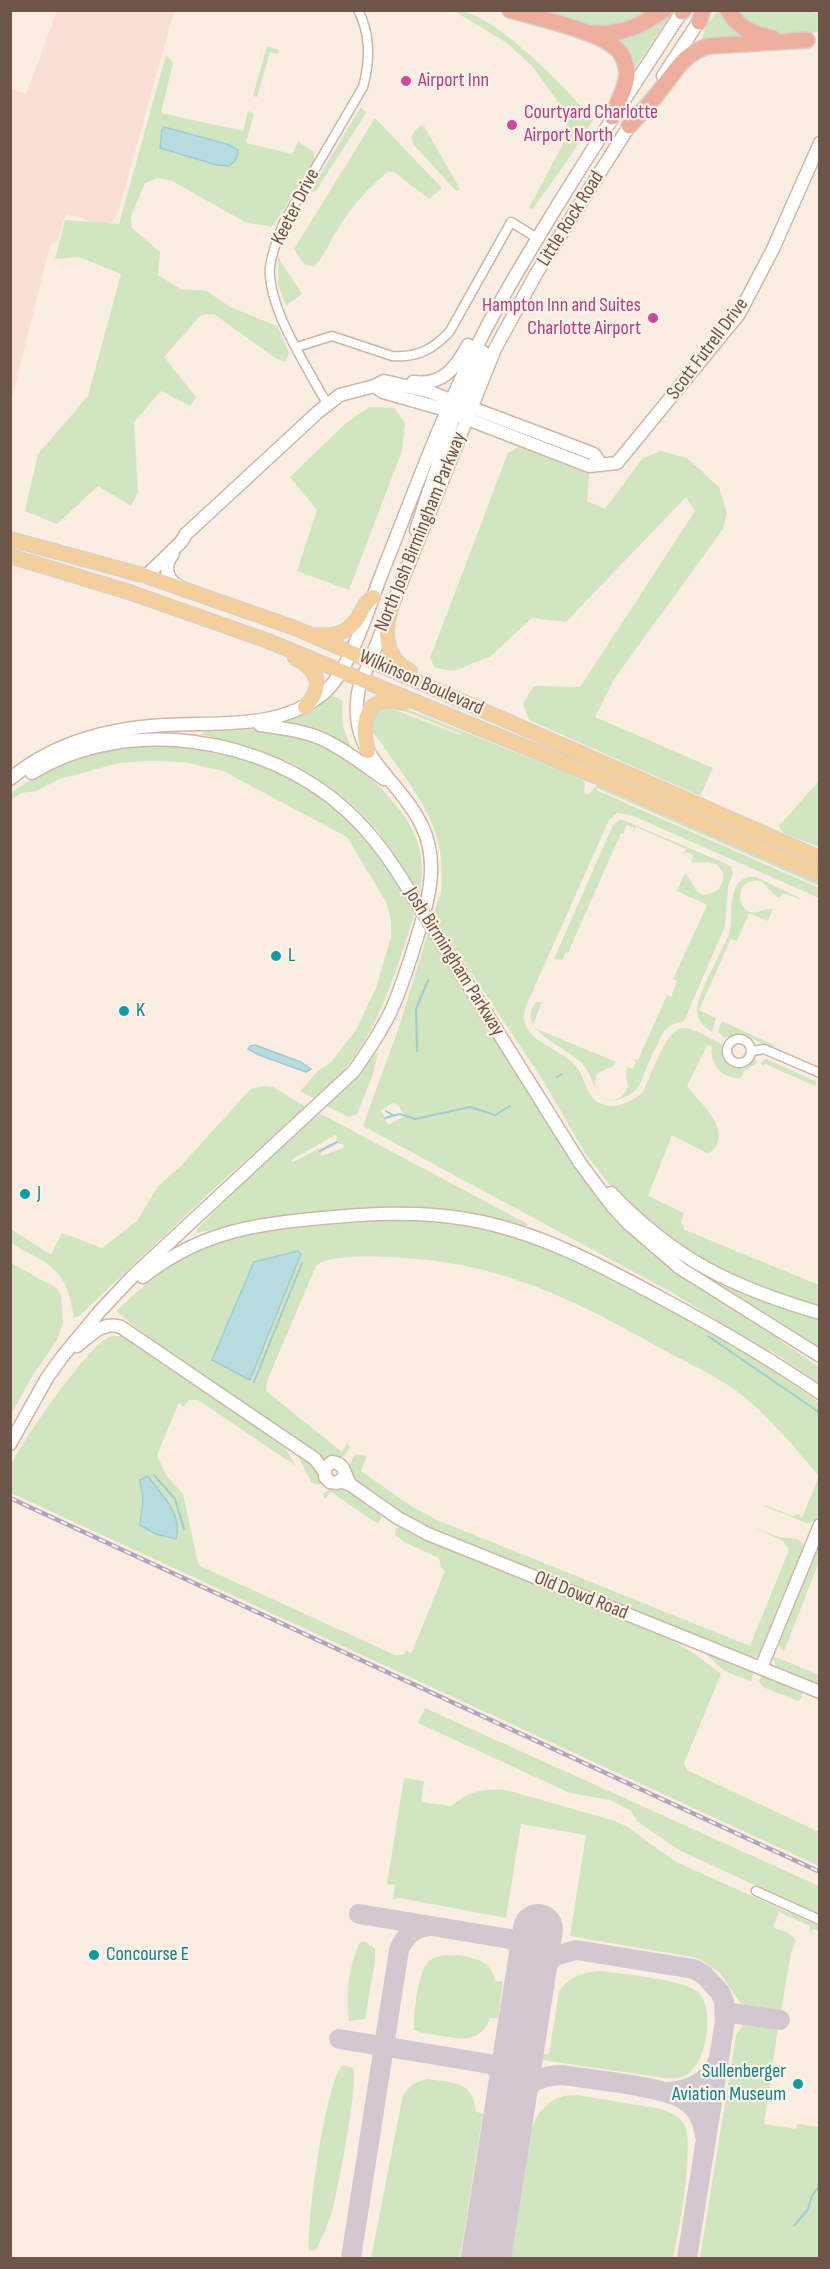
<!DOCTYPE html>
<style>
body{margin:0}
#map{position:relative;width:830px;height:2269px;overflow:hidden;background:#f9eee1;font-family:"Sofia Sans Condensed",sans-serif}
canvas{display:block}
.frame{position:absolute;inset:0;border:12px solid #6e554a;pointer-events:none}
</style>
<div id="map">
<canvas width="830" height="2269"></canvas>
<div class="frame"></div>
</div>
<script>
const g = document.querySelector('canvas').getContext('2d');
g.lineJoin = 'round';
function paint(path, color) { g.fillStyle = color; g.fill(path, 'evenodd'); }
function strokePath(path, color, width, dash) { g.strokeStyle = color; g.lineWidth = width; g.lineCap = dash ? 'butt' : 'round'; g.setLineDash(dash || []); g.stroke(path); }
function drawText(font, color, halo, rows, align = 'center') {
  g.font = font + ' "Sofia Sans Condensed",sans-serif'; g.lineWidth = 4.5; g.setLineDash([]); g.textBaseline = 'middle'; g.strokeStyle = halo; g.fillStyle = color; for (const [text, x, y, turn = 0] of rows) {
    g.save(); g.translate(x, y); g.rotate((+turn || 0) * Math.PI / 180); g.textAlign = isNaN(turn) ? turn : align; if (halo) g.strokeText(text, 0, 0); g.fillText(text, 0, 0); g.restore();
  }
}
const commercial = new Path2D(`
 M57,11H174L118,213L112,222L106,224L93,222L66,213L58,240L50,245L11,401V88L26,94Z`);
const green = new Path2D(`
 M797,10L819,13V32L775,33L757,29L735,11Z
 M454,11C489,7 570,92 593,120L567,161L532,210L529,208L565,140L568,116L533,67L507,43Z
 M524,11H655L648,15L603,29Z
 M717,11H720L728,24L746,38L701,42L706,26Z
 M668,16V19L635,68L618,38Z
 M267,46L279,50L278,54L270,52L257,97L253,96Z
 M166,55L173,63L161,113L243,131L248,111L254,114L246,143L292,154L298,142L313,151L315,160L272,227L245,222L172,181L158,178L145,183L131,216L132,228L160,252L158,275L180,289L207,291L230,307L277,326L289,353L285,362L275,358L214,314L201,315L164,357L196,397L190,406L161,391L134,422L138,492L131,506L98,486L57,524L25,511L38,454L88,396L121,274L79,257L55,259L65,220L119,224Z
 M361,107L366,113L316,191L309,193Z
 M375,118L442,188L429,199L394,172L388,171C367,190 354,203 339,227C330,241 325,255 314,267L304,264L294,249Z
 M421,125L424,126L460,189L456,191L414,145C409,136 414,131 421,125Z
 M278,257L302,294L286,306L278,285Z
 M369,407L394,408L405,423L402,451L349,590L297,571L317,510L290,477L345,424Z
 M519,447L589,474L587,501L605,509L643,458L661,451L687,458L719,487L727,513L723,529L614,679L595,717L713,768L700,796L529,720L523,703L534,686L580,687L695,511L686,497L566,622L532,618L491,656L454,671L435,668L430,658L508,453Z
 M331,695L342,700L343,726L352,750L287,724L288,720L307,713Z
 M397,705L582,779L585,783L584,793L588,795L597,785L819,882V886L597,788L596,790L819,888V898L631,815L617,813L609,820L526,1006C514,1038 558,1047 575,1065C586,1077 586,1100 604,1105C615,1109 633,1101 642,1093C651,1079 665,1028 683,1028C695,1028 711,1039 722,1044V1058L731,1067L743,1068L756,1059L757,1063L744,1071L741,1078C723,1079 709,1065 712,1046L707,1045L687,1086C701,1104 737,1134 708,1154L672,1135L648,1196L684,1213L681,1222L685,1230L819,1285V1308L730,1277L673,1244L617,1194L585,1153L542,1079L435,918C433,910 439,900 441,892C442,881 441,870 441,859C437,813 404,778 380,741L370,730L369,723L378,712L390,708L460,735L461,734L395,707Z
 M263,729C277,732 295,732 308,737C345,751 402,800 416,838C423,856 423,874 420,892L378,831L356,808L331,788L294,765L266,753L200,734L205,732Z
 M170,745C255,753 330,785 382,856C394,872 403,890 413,907L415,912C392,983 375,1049 315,1099L300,1091L317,1072L331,1062L356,1030L376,988L391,937V921L386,902L347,837L223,771L184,762L150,761L119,763L60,779L36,791L21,793L11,800V793C63,755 106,746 170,745Z
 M819,781V847L783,833L779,826Z
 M621,819L727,864L731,867L733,873L728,887L725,926L684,1021L671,1025L664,1031C659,1041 654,1051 650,1060C640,1079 643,1093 617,1100C596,1105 594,1079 585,1067C570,1046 513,1032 536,1002H542L533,1025L537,1029L616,1062L613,1066L598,1073C585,1098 620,1112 628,1086L626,1075L627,1067L633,1069L636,1062L633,1059L638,1060L667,995L671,997L677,981L673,979L707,905L677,891L685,873C694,881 692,891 704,895C721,894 732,874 715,864C707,860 699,864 691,862L693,855L686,852L683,855L686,849L636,827L633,833L634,828L627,825L623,834L621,833L568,953L566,952L562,960L554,959L613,825Z
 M748,877H756L800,898V899L783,893L779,898C768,892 763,873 747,883C741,887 740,893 740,900C749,922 759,908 773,909L768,921L749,913L737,941L731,939L699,1010L716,1018L712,1032C704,1027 697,1020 697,1010C697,994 722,952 729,934C735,915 725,884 748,877Z
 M428,933L568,1156C597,1200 631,1240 674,1270C707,1294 744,1315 778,1337V1339L819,1367V1383L770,1350L768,1352L673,1293L363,1126L400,1024ZM393,1103L398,1105L405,1116L388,1125L381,1110Z
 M722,1021L776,1046L784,1045L771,1047L740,1034L724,1038L718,1031Z
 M378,1053L373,1074L357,1114L348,1117L327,1106L363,1070L375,1054Z
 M767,1059L817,1082L815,1086L765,1064L764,1066L761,1064L763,1060Z
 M262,1086L273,1087L306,1107L219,1184L78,1317H74C66,1267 51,1266 11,1243V1229L51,1255L62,1233L102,1248L137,1221L158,1186L180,1167L246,1094L251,1089Z
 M319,1113L526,1223L527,1227L463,1213L410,1207H385L265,1218L197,1233V1229L243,1183ZM335,1135L337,1136L336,1139L339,1144H343L344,1148L324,1155H321V1152L318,1149L293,1162L291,1160Z
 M404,1220C436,1222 467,1225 498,1233C559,1249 613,1280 668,1309C721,1338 772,1367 819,1403V1512C817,1519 815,1523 807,1523L764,1506L765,1505L793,1516L798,1514L802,1518L819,1476C793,1446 767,1413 734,1389C712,1374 686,1362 662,1349C568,1296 493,1259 382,1257C366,1256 327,1256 316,1266L267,1381L266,1391L342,1452L347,1443L350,1448C341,1463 330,1461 314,1454L159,1346L116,1311C141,1288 166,1266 197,1251C231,1234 270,1231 308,1227C340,1224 371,1221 404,1220Z
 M11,1263L56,1288L61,1296L63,1323L57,1340L31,1378L11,1415Z
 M719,1282L819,1317V1348L782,1323L718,1286Z
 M122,1336L135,1340L283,1444L296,1466L198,1400H189L183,1407L179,1403L157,1455L166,1475L183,1494L197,1559L200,1566L395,1655H403L407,1650L411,1654L445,1571L441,1567L439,1558L404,1542L395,1535L396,1528L402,1526L652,1629L692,1652L721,1674L684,1763L687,1770L819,1832V1866L11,1493C11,1485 8,1473 11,1466C19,1444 89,1345 109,1337C112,1336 118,1336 122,1336Z
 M355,1454L367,1456L361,1471L408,1504L437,1520L750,1646L789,1550L783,1541L755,1528C763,1530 771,1535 779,1537C790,1539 799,1535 805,1548L762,1654L758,1657L747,1658L419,1526L359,1485L352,1478L348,1468Z
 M298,1457C311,1458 321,1473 324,1485L312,1483Z
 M332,1488H345L379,1511L382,1517L378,1524L331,1492L325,1499L324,1498L323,1493Z
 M819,1538V1562L784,1651L779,1647V1641Z
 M701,1650L749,1669L753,1674L752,1680L750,1681L725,1671Z
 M773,1656L819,1675V1687L776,1668Z
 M763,1675L801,1691L802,1698L798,1701L763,1687L759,1681Z
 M425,1708L819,1886V1915L679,1850L637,1821L631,1811L610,1800L570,1793L418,1723Z
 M404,1778L424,1781L421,1802L451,1806C467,1792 485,1788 506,1790L612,1820L626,1826L676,1862L819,1926V1931L813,1929L810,1934V1926L779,1912L773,1927L788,1933L796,1940L791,1953L781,2011L741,2004L720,1973L698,1958L570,1936L586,1835L521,1824L506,1918L400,1898L393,1899L395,1885L387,1884Z
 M360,1942H366L375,1949V1961L365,2019L349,2021C346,1992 348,1969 360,1942Z
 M447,1955C467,1955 492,1958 495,1981L503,1982L498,2019L490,2018C479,2045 461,2039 437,2035C429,2034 421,2033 414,2030C413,2015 418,1971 429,1961C434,1957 441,1956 447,1955Z
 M599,1971C620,1974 683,1979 698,1992C715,2007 707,2059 690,2072C683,2079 673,2079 664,2078L542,2060L543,2054H549L559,1992C568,1977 583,1972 599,1971Z
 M749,2023L778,2028L764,2124L796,2129L797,2124L819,2127V2258H700L736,2035L743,2025Z
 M343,2065L353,2068C359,2082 337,2196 331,2215C327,2227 321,2239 316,2250L309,2251C306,2225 326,2078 343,2065Z
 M427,2079C453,2083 473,2080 476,2112L483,2113L460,2258H371L403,2095L413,2084Z
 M576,2095L661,2109C670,2112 679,2116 684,2124C695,2144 679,2234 673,2258H511L531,2130C539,2108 552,2095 576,2095Z`);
const water = new Path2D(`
 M164,127L227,144L238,150C237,158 236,161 229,166L217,165L160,148L162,130Z
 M255,1045L301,1062L311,1069L306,1072L259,1055L248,1049L250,1046Z
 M298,1251L301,1254L250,1380L212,1360L254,1262Z
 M148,1476C161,1495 183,1513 176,1539L156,1534L140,1525L143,1500L140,1480Z`);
const stream = new Path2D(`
 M417,1051L416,1009L428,980
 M557,1077L562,1074
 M386,1111L393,1115
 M385,1118L400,1114L415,1119L470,1107L495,1115L510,1106
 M320,1151L337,1142
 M708,1336L820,1413
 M254,1382L302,1263
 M154,1475L175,1499L184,1529
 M794,2226L808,2209L812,2196L820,2185`);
const taxiway = new Path2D(`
 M359,1914L510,1939C530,1950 530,1966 528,1986
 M526,2007L531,1981L537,1971L555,1956L576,1950L694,1969L704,1975L720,1992L724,2002L725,2021L687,2258
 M725,2012L780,2020
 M339,2039L490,2064C509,2074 510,2092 507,2111
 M667,2092C690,2091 708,2082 718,2061
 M509,2116C516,2090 534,2075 563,2075C591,2080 665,2086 686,2101C698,2109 703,2122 705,2136
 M351,2258L399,1950C405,1935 414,1928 430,1926`);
const runway = new Path2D(`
 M486,2258L538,1929`);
const street = new Path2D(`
 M297,347L332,336L392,356C417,358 434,349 450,331L511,222L537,238
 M327,404C308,368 267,308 270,267C272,251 278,237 284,222L363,87C370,62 371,35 358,10
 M727 1051a12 12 0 1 1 24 0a12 12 0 1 1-24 0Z
 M752,1051L764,1049L820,1073
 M756,1891L820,1920`);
const secondary = new Path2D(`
 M663,76L703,15
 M413,382C442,386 456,368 468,345
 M374,386L383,392L439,408L589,466L617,463L739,314L773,249L820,143
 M460,412L483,352
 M416,530L454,416
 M173,554C163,566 166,579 179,586
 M146,576L181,542L186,534L318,412L340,395L374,386L384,381L427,391L552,438L594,454L600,463
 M260,725C280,728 301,730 320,738C343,748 364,765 384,779
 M32,773C127,715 265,736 346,810C375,836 395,867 415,900
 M10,779C54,742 109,728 165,725C218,722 282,730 325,692C349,671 368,610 380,578C410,503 438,425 474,352C496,307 522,264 548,221C591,150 637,80 683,10
 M432,927L580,1163L612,1206L630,1225L680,1268L820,1356
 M611,1193C675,1260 732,1287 820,1313
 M143,1277C196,1235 247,1225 312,1219C364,1214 414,1210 466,1219C538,1231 600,1265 663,1299C717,1328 769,1358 820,1393
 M77,1346C91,1335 102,1321 121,1327L315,1459L324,1471
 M10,1444L47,1378L62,1357L100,1311L133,1276L354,1071C366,1054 378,1036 388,1017C398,998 404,977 411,957C424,914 443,867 421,824C396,774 345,754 359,688L495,349L536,274L633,120
 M344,1477L337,1483L330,1482L325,1477V1468L332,1462C346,1463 344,1476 351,1485
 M340,1481L351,1485L398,1518L428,1534L820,1692
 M761,1668L820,1525`);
const primary = new Path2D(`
 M10,539L146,576L295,628L820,858
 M10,556L129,592L268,641L593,775L820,875
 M392,605C384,631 383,657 410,671
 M317,635C334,637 350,632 359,616C363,609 365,602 373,597
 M295,658C318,670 325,686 305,707
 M368,751C360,723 366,692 403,703`);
const highway = new Path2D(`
 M510,10C536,18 601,31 619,51C623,56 626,65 627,73C627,87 617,103 612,117
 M728,10C739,28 752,34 772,38
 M682,12L684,10
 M699,22L703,10
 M593,33C620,36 642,25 664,10
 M629,126C639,115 649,105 658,93C674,74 683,52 710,46L807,40`);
const rail = new Path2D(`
 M10,1498L820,1872`);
const secondaryBridge = new Path2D(`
 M415,900L432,927`);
const markers = [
 [406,81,6,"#d1479c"],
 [512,125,6,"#d1479c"],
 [653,318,6,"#d1479c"],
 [276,956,6,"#0f9aa8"],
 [124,1011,6,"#0f9aa8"],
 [25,1194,6,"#0f9aa8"],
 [94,1955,6,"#0f9aa8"],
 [798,2084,6,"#0f9aa8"]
];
const hotelNames = [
 ["Airport Inn",418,81],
 ["Courtyard Charlotte",524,113],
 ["Airport North",524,136],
 ["Hampton Inn and Suites",641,306,"right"],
 ["Charlotte Airport",641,329,"right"]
];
const streetNames = [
 ["Keeter Drive",296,207,-63],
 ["Little Rock Road",571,219,-58],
 ["Scott Futrell Drive",708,349,-53],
 ["North Josh Birmingham Parkway",421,532,-68],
 ["Wilkinson Boulevard",421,683,24],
 ["Josh Birmingham Parkway",454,962,58],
 ["Old Dowd Road",581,1596,22]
];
const cultureNames = [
 ["L",288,956],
 ["K",136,1011],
 ["J",37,1194],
 ["Concourse E",106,1955],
 ["Sullenberger",786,2072,"right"],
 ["Aviation Museum",786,2095,"right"]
];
paint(commercial, '#f9ded5');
paint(green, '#d2e5c1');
paint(water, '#b8dde0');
strokePath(water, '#9fccd1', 1.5);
strokePath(stream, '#9fccd1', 2);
strokePath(taxiway, '#d4c8d0', 20);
strokePath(runway, '#d4c8d0', 50);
strokePath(street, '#c8b6a9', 11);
strokePath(secondary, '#ceb7a9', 15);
strokePath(primary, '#d6cfcc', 16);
strokePath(highway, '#d6cfcc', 18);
strokePath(street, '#fff', 8);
strokePath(secondary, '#fff', 12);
strokePath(primary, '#f3cf9e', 14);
strokePath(highway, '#eeae9d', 15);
strokePath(rail, '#b0a2c0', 4.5);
strokePath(rail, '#fdf3e6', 2, [7]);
strokePath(secondaryBridge, '#ceb7a9', 15, []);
strokePath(secondaryBridge, '#fff', 12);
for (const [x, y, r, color] of markers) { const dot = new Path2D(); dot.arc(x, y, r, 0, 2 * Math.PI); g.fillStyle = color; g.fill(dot); strokePath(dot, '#fdf3e6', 2); }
drawText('20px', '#b23c85', '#fdf3e6', hotelNames, 'left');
drawText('20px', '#6e554a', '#fdf3e6', streetNames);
drawText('20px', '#0d838f', '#fdf3e6', cultureNames, 'left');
</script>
